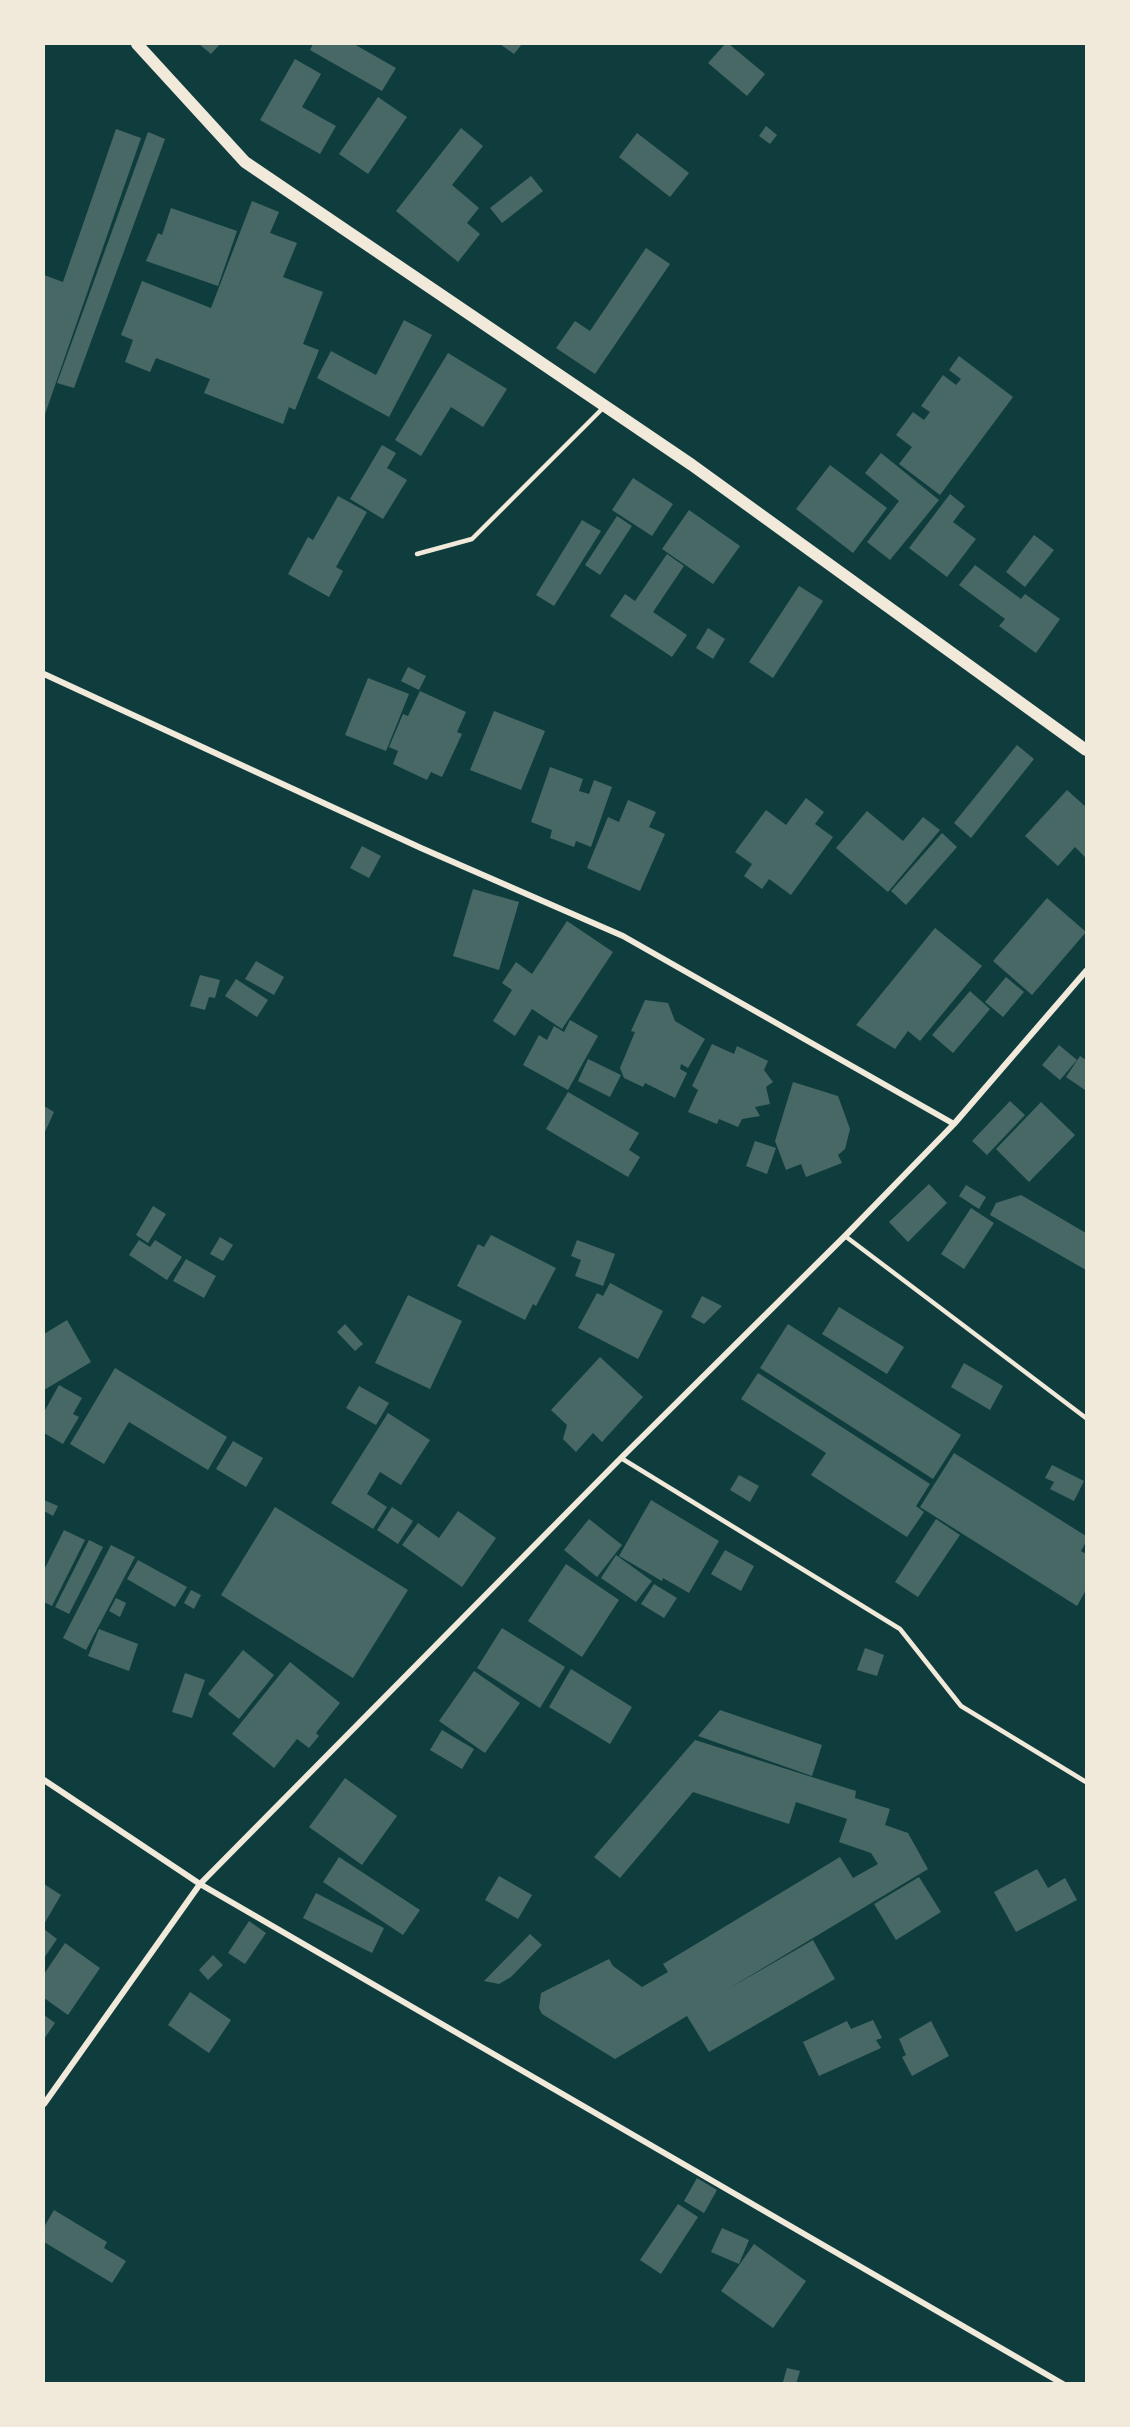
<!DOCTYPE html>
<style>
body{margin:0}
#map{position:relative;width:1130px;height:2427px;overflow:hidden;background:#0f3d3e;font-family:Raleway,sans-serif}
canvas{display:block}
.frame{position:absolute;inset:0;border:45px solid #f1e9da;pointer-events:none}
</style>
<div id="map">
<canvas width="1130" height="2427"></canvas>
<div class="frame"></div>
</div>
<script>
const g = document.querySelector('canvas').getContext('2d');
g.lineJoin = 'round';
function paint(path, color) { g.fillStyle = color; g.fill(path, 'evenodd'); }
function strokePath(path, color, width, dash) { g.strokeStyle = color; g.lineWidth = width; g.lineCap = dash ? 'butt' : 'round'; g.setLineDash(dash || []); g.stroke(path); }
const building = new Path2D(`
 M199,44H220L211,54Z
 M313,44H354L396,68L382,91L310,50Z
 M500,44H522L514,54Z
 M725,44H729L765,74L747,96L708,63Z
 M295,59L321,74L302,107L336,126L320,154L260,120Z
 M378,97L407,117L368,174L339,154Z
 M766,126L777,135L770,144L759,136Z
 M461,128L483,146L452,185L479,208L467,223L480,234L458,262L396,211Z
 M116,129L141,138L44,417V275L63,282Z
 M148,132L165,139L74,388L57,383Z
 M637,133L689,173L670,197L619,157Z
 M531,176L543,191L502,223L490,208Z
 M252,201L279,212L270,233L297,243L283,277L323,292L303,344L319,350L295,410L289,407L283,424L204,393L210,379L156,358L150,372L125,362L133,340L121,335L142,281L211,308Z
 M171,208L237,231L218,286L146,261L158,233L162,235Z
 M646,248L670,264L595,374L556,348L575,321L590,331Z
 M404,320L432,335L389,417L317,378L331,351L376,375Z
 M448,353L507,389L483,427L451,407L421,456L395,440Z
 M959,356L1013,397L940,495L899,464L912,447L896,435L913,412L924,420L930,412L921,406L943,375L956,385L961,379L949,370Z
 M382,445L396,453L387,468L407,480L383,519L350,499Z
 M881,453L939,500L890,560L867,542L899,501L865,473Z
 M830,465L887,508L853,553L796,509Z
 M633,478L673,504L652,536L612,510Z
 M950,494L965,506L953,522L976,539L947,577L909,548Z
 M338,496L367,512L336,567L343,571L329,597L288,574L308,537L313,540Z
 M689,510L740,546L713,584L662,549Z
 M617,516L632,526L600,575L585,565Z
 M582,520L601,531L554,606L536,595Z
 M1034,535L1054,550L1025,587L1006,572Z
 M667,554L684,566L653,612L687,635L672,657L610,616L625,594L635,601Z
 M975,565L1021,599L1025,594L1060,619L1036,653L999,626L1005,619L959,585Z
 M799,586L823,601L773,678L749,662Z
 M708,628L725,639L713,659L696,648Z
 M408,667L426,676L419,690L401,681Z
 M368,678L409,694L386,751L345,735Z
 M420,691L466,712L457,732L462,734L442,777L431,772L427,780L393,764L398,751L389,747L403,714L408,716Z
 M494,711L545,731L521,790L470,770Z
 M1017,745L1034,759L971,838L954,823Z
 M550,767L583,779L579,791L589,794L594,780L612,787L591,847L576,841L574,847L550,838L552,830L531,822Z
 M1067,790L1086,807V858L1075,847L1058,866L1025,836Z
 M806,798L824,812L815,824L833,837L791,895L769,879L762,889L744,876L752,864L735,852L766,810L786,825Z
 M628,800L656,812L649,827L665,834L640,891L587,868L608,817L619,822Z
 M867,811L903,841L923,817L940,830L888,892L836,848Z
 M942,833L957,847L906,905L891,891Z
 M362,846L381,856L369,878L350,868Z
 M473,889L519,902L499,970L453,956Z
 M1047,898L1086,932L1032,995L993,961Z
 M567,921L613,952L562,1029L532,1009L515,1036L493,1021L512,990L502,983L516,962L532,974Z
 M935,928L982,966L920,1041L908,1031L895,1049L856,1025Z
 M256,961L284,977L274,995L245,979Z
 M200,975L220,980L215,998L209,997L205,1010L190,1006Z
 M1006,977L1024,992L1003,1017L985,1002Z
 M236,979L268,1000L257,1017L225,996Z
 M970,991L990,1009L953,1053L932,1035Z
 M645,1000L668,1003L675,1021L705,1039L688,1068L681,1064L680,1069L687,1073L675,1098L645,1083L643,1087L624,1078L620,1068L635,1032L631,1031Z
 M570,1020L598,1036L568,1090L523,1065L539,1035L547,1040L554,1026L564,1032Z
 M712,1044L734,1054L737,1046L768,1061L764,1070L773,1082L766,1087L770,1104L755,1107L760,1116L742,1119L738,1127L719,1119L717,1124L688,1112L698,1090L692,1086Z
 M1059,1045L1077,1060L1060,1080L1042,1065Z
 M1080,1056L1086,1060L1085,1090L1066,1077Z
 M588,1059L621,1075L610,1097L578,1081Z
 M793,1082L838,1096L850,1129L845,1149L838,1155L842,1163L806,1177L801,1164L786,1170L775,1141Z
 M568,1092L639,1133L629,1150L640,1157L628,1177L546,1129Z
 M1010,1101L1025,1115L987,1155L972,1141Z
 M1041,1102L1075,1135L1029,1182L996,1149Z
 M44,1106L54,1112L44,1134Z
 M755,1141L776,1148L767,1174L746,1166Z
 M929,1184L947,1203L908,1242L889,1222Z
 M966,1185L986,1197L979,1209L959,1196Z
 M1021,1195L1086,1233V1270L990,1215L996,1203Z
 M153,1206L166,1214L148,1243L136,1235Z
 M971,1208L994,1223L964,1269L941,1254Z
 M491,1235L556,1268L536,1306L533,1304L525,1320L457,1286L478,1244L484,1247Z
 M220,1237L233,1245L223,1261L210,1254Z
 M139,1240L150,1247L155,1240L182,1257L167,1280L129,1255Z
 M577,1240L615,1254L603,1286L575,1276L581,1260L571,1256Z
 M186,1259L216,1276L204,1298L173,1281Z
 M610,1283L663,1311L638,1359L578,1328L597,1293L603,1296Z
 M408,1295L462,1321L430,1389L375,1363Z
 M702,1296L722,1306L704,1324L691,1317Z
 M839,1307L904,1347L887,1374L822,1334Z
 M67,1320L91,1362L44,1390V1334Z
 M345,1324L363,1344L355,1351L337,1332Z
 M788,1324L961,1435L933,1479L760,1368Z
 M600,1357L643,1397L602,1442L593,1433L576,1452L563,1439L567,1425L551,1410Z
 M964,1363L1003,1386L990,1410L951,1387Z
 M115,1368L227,1437L208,1470L129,1422L104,1464L70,1444Z
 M758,1373L930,1484L916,1506L924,1512L907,1537L811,1475L826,1453L741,1399Z
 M59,1385L82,1398L73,1414L79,1417L63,1444L44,1433V1412Z
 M359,1386L389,1403L376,1425L346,1408Z
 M388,1413L430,1440L401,1485L380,1472L367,1494L387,1507L373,1529L331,1503Z
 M233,1441L263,1458L246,1487L216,1469Z
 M954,1453L1086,1536V1542L1081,1551L1086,1554V1590L1077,1606L920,1507Z
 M1052,1465L1084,1481L1074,1501L1050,1489L1054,1482L1045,1478Z
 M739,1475L759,1486L750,1502L730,1490Z
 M44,1500L58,1506L53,1516L44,1511Z
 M651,1500L719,1541L689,1593L663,1578L662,1581L619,1556Z
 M275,1507L408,1590L353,1678L221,1595Z
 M392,1507L413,1521L398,1544L377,1530Z
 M458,1511L496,1538L462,1587L402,1545L418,1523L439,1538Z
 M589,1519L622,1545L597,1577L564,1550Z
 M936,1519L960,1535L918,1597L895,1582Z
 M64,1530L85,1540L52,1606L44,1602V1570Z
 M89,1540L103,1547L69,1614L55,1607Z
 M111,1545L135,1557L86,1650L63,1638Z
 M725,1550L754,1566L741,1591L711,1574Z
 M616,1555L652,1581L636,1602L601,1578Z
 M138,1560L187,1587L175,1607L127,1579Z
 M566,1564L619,1600L582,1657L528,1621Z
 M654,1584L677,1598L664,1618L641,1604Z
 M191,1590L201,1595L194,1609L184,1603Z
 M116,1598L126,1603L120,1617L109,1611Z
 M502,1628L565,1667L540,1708L477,1668Z
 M99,1629L138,1644L129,1671L88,1656Z
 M865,1648L884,1655L877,1676L857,1670Z
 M243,1650L274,1675L239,1719L208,1694Z
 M290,1662L340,1703L316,1733L319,1736L309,1748L297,1739L274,1768L232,1734Z
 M571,1669L632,1707L610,1744L549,1707Z
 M474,1671L520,1703L485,1753L439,1721Z
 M185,1673L205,1680L192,1718L172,1712Z
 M720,1710L822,1745L812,1776L698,1736Z
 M442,1730L474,1749L462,1769L430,1750Z
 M695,1740L856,1791L855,1798L890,1809L885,1825L908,1833L928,1869L728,1989L813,1940L835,1979L709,2052L687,2016L615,2059L542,2014L539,2008L541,1993L609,1959L613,1966L642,1987L668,1972L663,1964L840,1857L853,1878L878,1864L871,1853L839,1842L847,1819L796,1802L789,1824L693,1792L620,1878L594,1857Z
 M345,1778L397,1816L362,1865L309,1827Z
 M339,1857L420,1910L403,1935L323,1882Z
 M1037,1869L1048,1888L1065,1878L1077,1900L1016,1932L994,1892Z
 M499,1876L532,1895L518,1919L485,1900Z
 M919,1877L941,1912L896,1940L874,1904Z
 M44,1884L61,1895L44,1924Z
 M316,1893L384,1928L372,1953L303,1918Z
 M249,1921L266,1933L245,1964L228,1953Z
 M44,1929L57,1939L44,1958Z
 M530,1934L542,1945L511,1977L499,1984L484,1981Z
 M65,1943L100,1968L68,2015L44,1998V1974Z
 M213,1955L223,1965L208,1980L199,1970Z
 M190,1992L231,2020L209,2053L168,2025Z
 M44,2015L55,2023L44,2039Z
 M873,2020L882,2038L876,2040L881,2048L819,2076L803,2042L847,2021L851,2029Z
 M931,2021L949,2056L912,2076L902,2057L906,2055L899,2039Z
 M697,2178L717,2190L704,2213L684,2201Z
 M678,2204L698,2217L661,2274L640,2260Z
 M54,2210L107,2242L104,2248L126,2261L112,2283L44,2242V2227Z
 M722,2228L749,2240L739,2264L711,2252Z
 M754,2244L806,2281L773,2328L721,2291Z
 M787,2368L800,2371L796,2384L783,2382Z`);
const service = new Path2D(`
 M417,554L472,539L604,407
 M845,1236L1086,1418
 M621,1458L900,1629L961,1706L1086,1782`);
const minor = new Path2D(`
 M44,674L421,848L623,936L954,1124
 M44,1780L200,1884L1063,2384
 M44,2104L200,1884L621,1458L845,1236L954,1124L1086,971`);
const secondary = new Path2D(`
 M137,44L245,162L692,465L1086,750`);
paint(building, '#486865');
strokePath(service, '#f1e9da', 4.5);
strokePath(minor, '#f1e9da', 6);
strokePath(secondary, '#f1e9da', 12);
</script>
